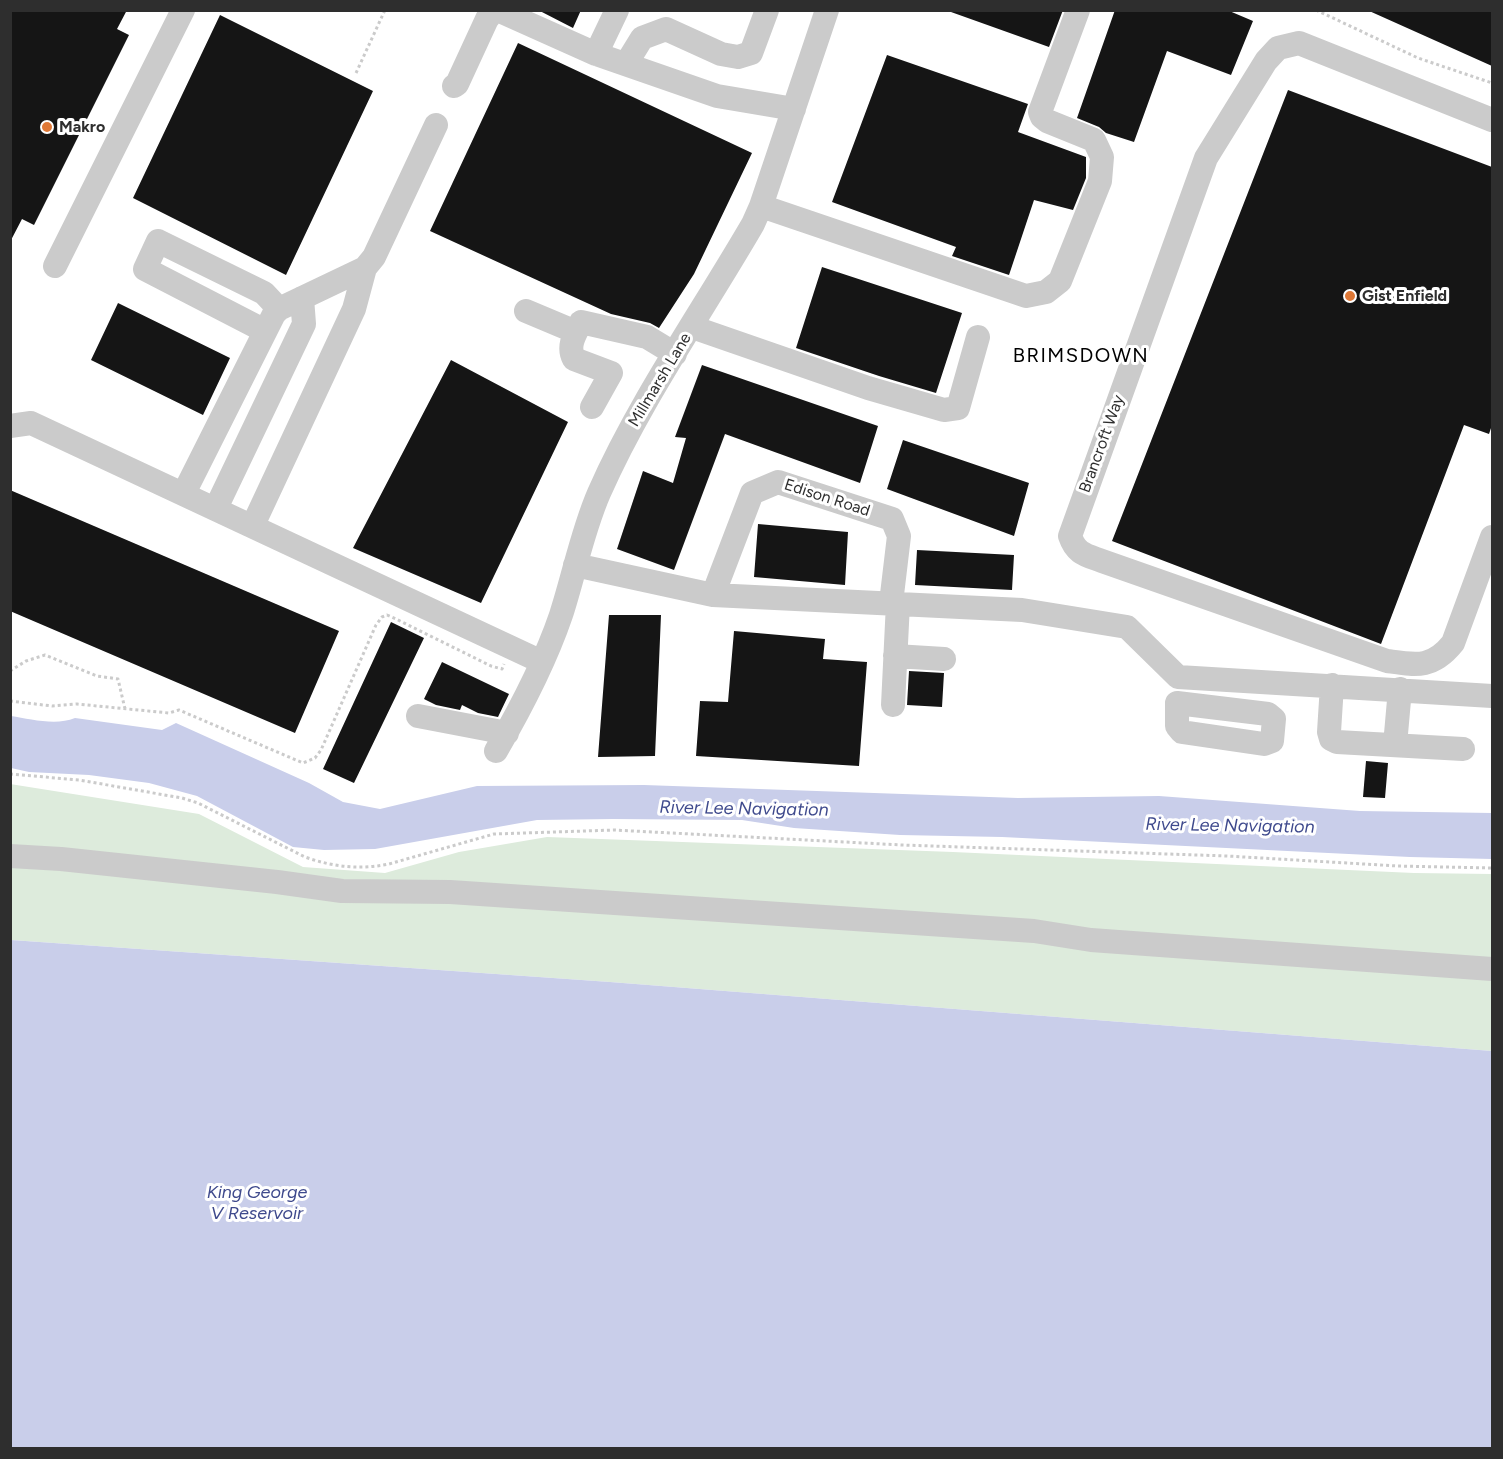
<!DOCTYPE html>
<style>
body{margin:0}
#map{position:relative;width:1503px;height:1459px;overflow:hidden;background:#fff;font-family:Figtree,sans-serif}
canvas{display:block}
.frame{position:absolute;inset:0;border:12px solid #2e2e2e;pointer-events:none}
</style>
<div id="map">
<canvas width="1503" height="1459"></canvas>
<div class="frame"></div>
</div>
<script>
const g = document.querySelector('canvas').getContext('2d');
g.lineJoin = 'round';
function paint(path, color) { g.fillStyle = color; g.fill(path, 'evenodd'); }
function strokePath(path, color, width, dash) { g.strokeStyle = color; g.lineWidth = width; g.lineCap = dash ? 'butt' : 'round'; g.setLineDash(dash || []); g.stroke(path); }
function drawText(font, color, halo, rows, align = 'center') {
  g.font = font + ' Figtree,sans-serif'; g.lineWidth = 6; g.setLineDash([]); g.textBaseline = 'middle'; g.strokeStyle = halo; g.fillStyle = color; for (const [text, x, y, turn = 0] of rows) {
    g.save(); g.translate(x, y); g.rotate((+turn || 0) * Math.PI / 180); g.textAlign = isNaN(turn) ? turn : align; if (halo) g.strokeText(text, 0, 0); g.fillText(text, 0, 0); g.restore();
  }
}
const green = new Path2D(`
 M10,784L199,814L303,867L385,873L459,852L547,837L953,852L1414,873L1492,874V1051L610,982L11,940Z`);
const water = new Path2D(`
 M11,716C30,719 56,726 75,718L162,730L176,723L309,783L343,802L380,809L477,786L644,785L1018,798L1159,796L1360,811L1492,813V859L1410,857L1002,837L900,835L794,828L742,820L613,819L537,820L375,849L324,850L293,847L197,796L149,783L89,775L29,772L11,768Z
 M11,940L610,982L1492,1051V1448H11Z`);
const building = new Path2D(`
 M10,10H127L117,29L129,35L34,225L22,219L10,242Z
 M538,10H581L573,28Z
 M951,10H1063L1049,47L951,12Z
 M1115,10H1227L1253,21L1231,75L1167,51L1134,142L1106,133L1099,127L1077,118Z
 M1367,10H1492V66Z
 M220,15L373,91L286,275L133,198Z
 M518,43L752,153L694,274L659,328L650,323L611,314L430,231Z
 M887,55L1028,104L1018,132L1086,157V178L1073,210L1034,200L1009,275L952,256L956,247L832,202Z
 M1288,90L1492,167V425L1489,434L1464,425L1381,644L1112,541Z
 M822,267L962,313L936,393L879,376L796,348Z
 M118,303L230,358L203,415L91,360Z
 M451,360L568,422L481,603L353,548Z
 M702,365L878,426L860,483L725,434L674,570L617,549L643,471L673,483L686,438L675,437Z
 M903,440L1029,483L1014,536L887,489Z
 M10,490L339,631L295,733L10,611Z
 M758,524L848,532L845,585L754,577Z
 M917,550L1014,555L1012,590L915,585Z
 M609,615H661L655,756L598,757Z
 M391,622L424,638L354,783L323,769Z
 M734,631L825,639L823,659L867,662L859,766L696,756L700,701L728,702Z
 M442,662L509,694L498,717L478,713L462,705L460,710L436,705L424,699Z
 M909,671L944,673L942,707L907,705Z
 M1366,761L1388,763L1385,798L1363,797Z`);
const path = new Path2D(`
 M1316,10L1418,58L1492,83
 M356,73L385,10
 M10,671L26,661L45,655L97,676L118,679L125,709
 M10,701L52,706L77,704L169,713L179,710L303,763L315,758L321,750L376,625L382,617L387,615L396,619L491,666L502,669L504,664
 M10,774L79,780L182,798L198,803L305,857C333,867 360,870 389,864L494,834L614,830L902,845L1227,856L1398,866L1492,868`);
const minor = new Path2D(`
 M596,54L617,10
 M626,64L642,38L666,29L721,54L738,57L751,53L767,10
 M454,86L457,84L487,19L492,13L500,11L596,54L717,96L794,109
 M1492,120L1299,43L1278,48L1266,61L1206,158L1070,536C1076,554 1086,555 1102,561L1387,661C1416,665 1432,669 1453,643L1492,537
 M761,206L1026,296L1046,292L1060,281L1100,181L1102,157L1094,140L1047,121L1042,117L1040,112L1078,10
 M55,266L183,10
 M526,311L576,332
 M692,327L868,388L944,410L958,408L978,337
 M265,331L145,269L158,241L264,293L279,309
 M592,407L611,373L574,359C567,346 575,334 581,322L647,337L675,354
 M10,426L31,423L542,662
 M184,493L274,314L279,309L365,268L374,257L436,125
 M216,508L304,324L302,298
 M253,525L354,309L365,268
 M575,565L713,595L1022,610L1127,627L1178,677L1492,696
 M713,595L752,493L778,482L892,519L899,536L891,603
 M895,656L944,659
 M1332,685L1329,732L1331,739L1337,742L1463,749
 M1177,703L1268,714L1274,719L1272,741L1264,744L1182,732L1177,726Z
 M893,705L898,603
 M418,716L507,733
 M1395,745L1400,689
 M496,751C521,708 545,662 561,615C574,575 582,532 599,493C640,400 702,312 753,224L761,206L827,10
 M10,856L61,859L277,882L342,891L450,892L1034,931L1091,940L1492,969`);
const markers = [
 [47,127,6,"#df7836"],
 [1350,296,6,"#df7836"]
];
const poiNames = [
 ["Makro",59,127],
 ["Gist Enfield",1362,296]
];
const streetNames = [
 ["Millmarsh Lane",660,380,-59],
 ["Brancroft Way",1102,444,-70],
 ["Edison Road",827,498,18]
];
const waterNames = [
 ["River Lee Navigation",744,809,1],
 ["River Lee Navigation",1230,826,1],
 ["King George",257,1193],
 ["V Reservoir",257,1214]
];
const quarterNames = [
 ["BRIMSDOWN",1081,356]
];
paint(green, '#ddebdc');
paint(water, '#c9ceea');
paint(building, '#151515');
strokePath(path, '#cbcbcb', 3, [3, 3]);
strokePath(minor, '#cbcbcb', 24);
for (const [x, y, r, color] of markers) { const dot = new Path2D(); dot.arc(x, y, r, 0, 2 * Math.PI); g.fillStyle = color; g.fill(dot); strokePath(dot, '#fff', 2); }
drawText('bold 16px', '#2e2e2e', '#fff', poiNames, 'left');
drawText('16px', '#2e2e2e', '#fff', streetNames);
drawText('italic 18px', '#3f4a8d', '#fff', waterNames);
g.letterSpacing = '1.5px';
drawText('20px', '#000', '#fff', quarterNames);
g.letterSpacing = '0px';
</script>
